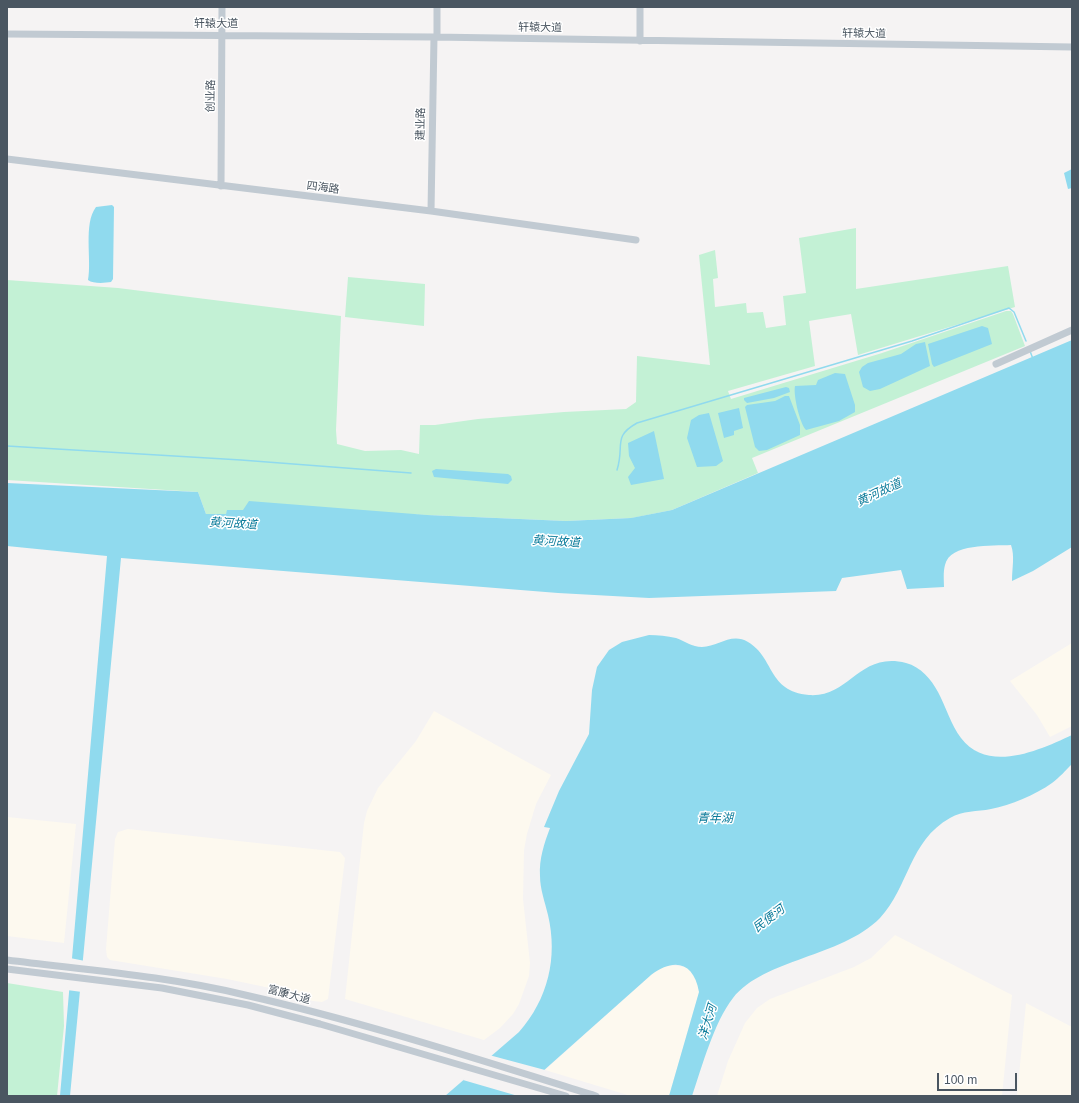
<!DOCTYPE html>
<meta charset="utf-8">
<style>
body{margin:0}
#map{position:relative;width:1079px;height:1103px;overflow:hidden;background:#f5f3f3;font-family:Helvetica,sans-serif}
canvas{display:block}
.frame{position:absolute;inset:0;border:8px solid #4a5661;pointer-events:none}
.scale{position:absolute;left:937px;top:1073px;width:80px;height:18px;box-sizing:border-box;border:2px solid #4a5661;border-top:0;padding-left:5px;font-size:12px;line-height:14px;white-space:nowrap;color:#4a5661;-webkit-text-stroke:3px #fff;paint-order:stroke}
</style>
<div id="map">
<canvas width="1079" height="1103"></canvas>
<div class="frame"></div>
<div class="scale">100 m</div>
</div>
<script>
const g = document.querySelector('canvas').getContext('2d');
g.lineJoin = 'round';
function paint(path, color) { g.fillStyle = color; g.fill(path, 'evenodd'); }
function strokePath(path, color, width, dash) { g.strokeStyle = color; g.lineWidth = width; g.lineCap = dash ? 'butt' : 'round'; g.setLineDash(dash || []); g.stroke(path); }
function drawText(font, color, halo, rows, align = 'center') {
  g.font = font + ' Helvetica,"Noto Sans SC",sans-serif'; g.lineWidth = 3; g.setLineDash([]); g.textBaseline = 'middle'; g.strokeStyle = halo; g.fillStyle = color; for (const [text, x, y, turn = 0] of rows) {
    g.save(); g.translate(x, y); g.rotate((+turn || 0) * Math.PI / 180); g.textAlign = isNaN(turn) ? turn : align; if (halo) g.strokeText(text, 0, 0); g.fillText(text, 0, 0); g.restore();
  }
}
const commercial = new Path2D(`
 M1072,643V726L1050,737L1037,715L1010,681Z
 M434,711L551,775L536,804L527,834L524,850L523,899L530,963L529,976L519,1004L513,1014L500,1028L484,1040L345,999L364,823L367,811L378,788L416,741Z
 M7,817L76,824L64,943L7,936Z
 M128,829L340,852L345,858L328,999L322,1002L313,1001L270,988L227,979L110,960L107,957L106,949L115,839L118,832Z
 M895,935L1012,995L1002,1096H717L728,1061L745,1023L757,1008L770,999L854,967L871,958Z
 M668,965L687,967L697,978L699,992L669,1096H631L545,1070L651,975L660,968Z
 M1026,1003L1072,1027V1096H1017Z`);
const green = new Path2D(`
 M856,228V289L1008,266L1015,307L858,355L851,314L809,321L815,366L728,391L731,399L882,353L1006,311H1011L1013,314L1025,346L752,458L758,473L672,510L632,518L566,521L427,515L243,510H228L226,514H206L198,492L7,480V280L118,288L341,316L336,430L337,444L365,451L401,450L419,454L420,425H435L478,419L564,412L626,409L636,402L637,356L710,365L699,255L715,250L718,278L713,279L715,307L746,303L747,313L763,312L766,328L786,325L783,296L806,293L799,238Z
 M348,277L425,284L424,326L345,317Z
 M7,983L63,992L64,1026L57,1096H7Z`);
const water = new Path2D(`
 M1072,169V188L1068,189L1064,173Z
 M112,205L114,207L113,279L111,282C105,283 93,284 88,280C92,260 83,224 96,207Z
 M982,326L988,328L992,344L934,367L932,364L928,344Z
 M1072,340V547L1033,571L1012,581C1012,568 1015,556 1011,545C992,546 950,543 945,565C943,572 944,580 944,587L907,589L901,570L842,578L836,591L649,598L558,593L121,558L70,1096H60L107,556L7,546V483L198,492L206,514H226L227,510H243L249,501L427,515L566,521L631,518L672,510Z
 M925,342L930,366L880,389L870,391L863,387L859,372L862,367L868,363L901,354L916,344Z
 M835,373L845,374L855,405V412L839,421L806,430C800,424 793,395 795,386L816,385L818,380Z
 M786,387L789,388L790,392L774,398L747,403L744,400V398Z
 M785,396H789L800,425V435L767,450L759,451L755,447L745,407L747,405L775,401Z
 M739,408L743,428L734,431V435L724,438L718,413Z
 M709,413L723,461L716,466L697,467L687,438L691,420L699,415Z
 M654,431L664,479L631,485L628,477L635,468L629,456L628,443Z
 M436,469L508,474L511,476L512,480L508,484L434,477L432,471Z
 M649,635C658,635 667,636 676,638C685,641 692,647 702,647C718,647 731,632 748,642C775,658 767,691 809,695C850,698 859,651 906,663C921,667 931,679 938,692C946,707 951,725 961,738C988,774 1040,750 1072,735V764C1066,770 1059,778 1052,783C1035,795 1011,805 991,809C977,812 963,810 950,818C909,841 909,887 880,918C840,958 765,958 733,998C714,1022 702,1067 692,1096H669L699,992C694,963 675,957 651,975L515,1096H445L519,1032C548,999 558,958 548,915C545,902 540,889 540,876C539,859 544,844 550,828L544,827L559,791L589,734L592,690L597,667L609,650L622,642Z`);
const pier = new Path2D(`
 M70,958L85,961L82,992L67,990Z
 M489,1055L545,1070L518,1096L463,1080Z`);
const stream = new Path2D(`
 M1030,351L1033,359
 M7,446L241,460L411,473
 M617,470C625,445 612,437 637,423L912,341L1009,308L1014,312L1026,341`);
const minor = new Path2D(`
 M640,7V41
 M7,34L434,37L1072,47
 M437,37V7
 M7,159L431,211L636,240
 M221,186L222,7
 M431,211L434,37
 M996,364L1072,330
 M7,960C86,970 167,976 245,995C363,1022 480,1060 596,1096
 M7,969L162,988L248,1005L320,1024L566,1096`);
const streetNames = [
 ["轩辕大道",216,24],
 ["轩辕大道",540,28,1],
 ["轩辕大道",864,34,1],
 ["创业路",211,96,-89],
 ["建业路",421,124,-89],
 ["四海路",323,188,7],
 ["富康大道",289,995,15]
];
const waterNames = [
 ["黄河故道",879,493,-25],
 ["黄河故道",233,524,3],
 ["黄河故道",556,542,3],
 ["青年湖",715,819],
 ["民便河",769,919,-37],
 ["洋大河",708,1022,-73]
];
paint(commercial, '#fdf9ef');
paint(green, '#c3f1d5');
paint(water, '#90daee');
paint(pier, '#f5f3f3');
strokePath(stream, '#90daee', 1.5);
strokePath(minor, '#c1cad2', 7);
drawText('11px', '#4a5661', '#fff', streetNames);
drawText('italic 12px', '#0c7c9b', '#fff', waterNames);
</script>
